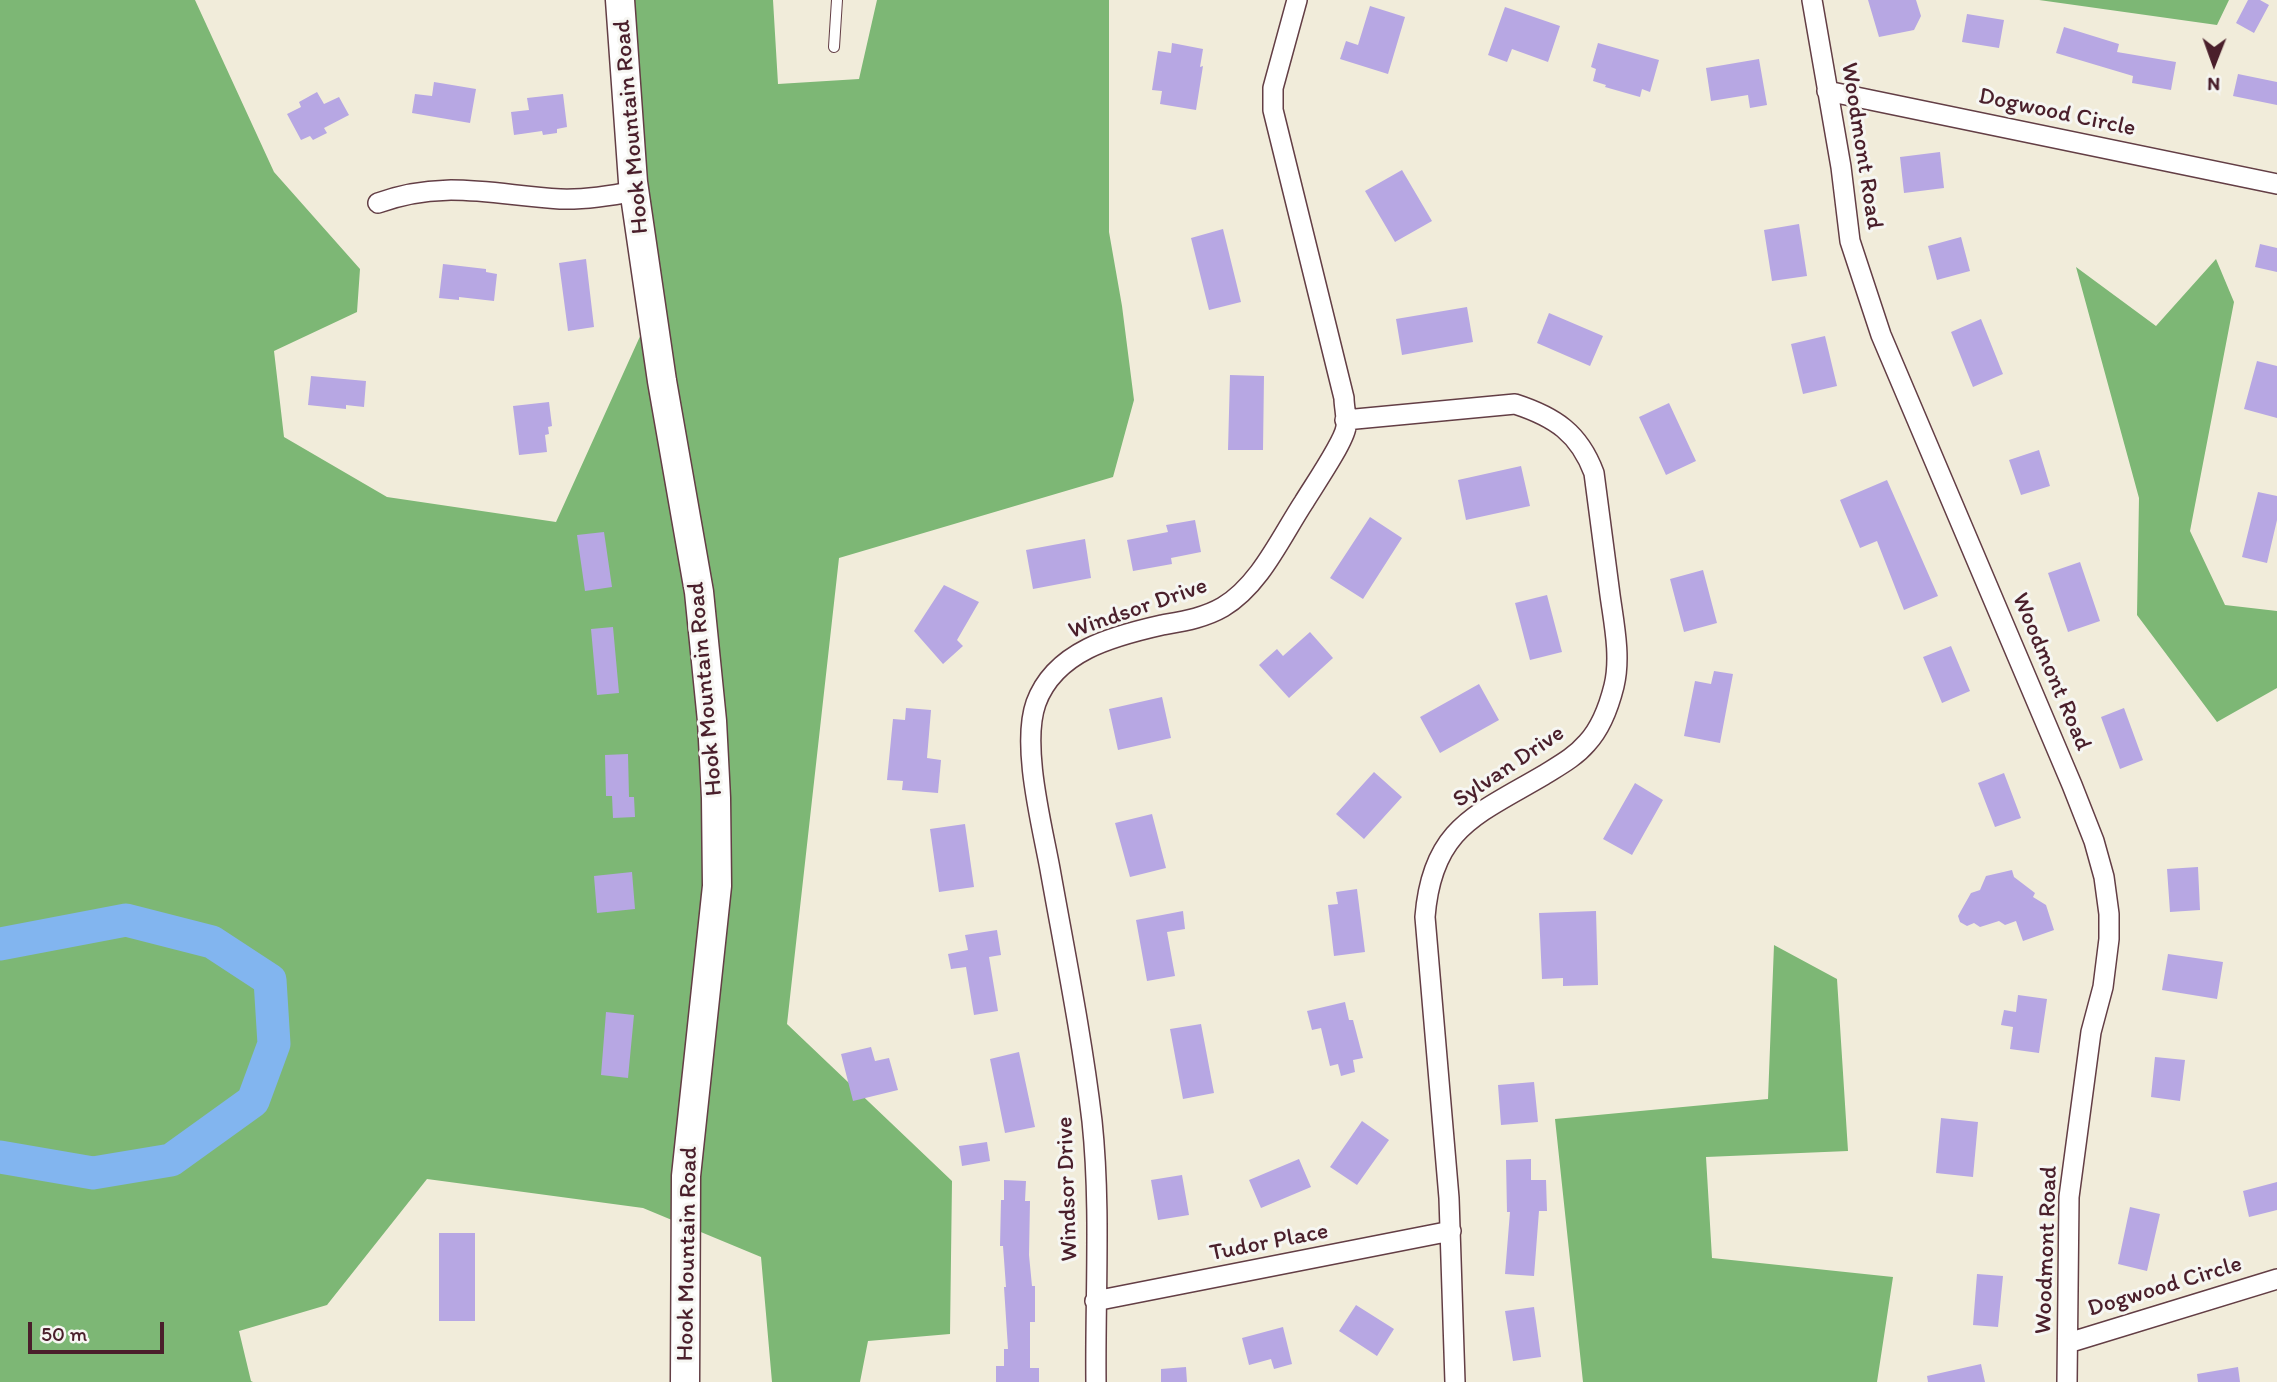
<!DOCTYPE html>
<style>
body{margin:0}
#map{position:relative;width:2277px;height:1382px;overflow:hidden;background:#f1ecda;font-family:Itim,sans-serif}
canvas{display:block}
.north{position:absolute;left:2179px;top:28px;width:70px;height:70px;-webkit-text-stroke:5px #f6f6f2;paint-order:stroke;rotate:181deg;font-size:19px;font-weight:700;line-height:28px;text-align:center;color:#4a1f2b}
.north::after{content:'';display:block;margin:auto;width:24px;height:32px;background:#4a1f2b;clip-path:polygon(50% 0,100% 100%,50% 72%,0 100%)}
.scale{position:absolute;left:28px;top:1322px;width:136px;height:32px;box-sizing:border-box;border:4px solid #4a1f2b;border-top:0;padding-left:9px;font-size:21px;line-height:24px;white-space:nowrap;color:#4a1f2b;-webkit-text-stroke:5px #f6f6f2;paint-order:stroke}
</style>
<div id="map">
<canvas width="2277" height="1382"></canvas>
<div class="north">N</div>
<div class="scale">50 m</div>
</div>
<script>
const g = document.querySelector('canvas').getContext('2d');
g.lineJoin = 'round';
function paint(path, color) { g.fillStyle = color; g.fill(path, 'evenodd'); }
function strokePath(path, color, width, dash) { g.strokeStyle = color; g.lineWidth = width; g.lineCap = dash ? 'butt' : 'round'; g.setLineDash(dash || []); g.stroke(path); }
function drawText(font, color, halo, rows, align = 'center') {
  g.font = font + ' Itim,sans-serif'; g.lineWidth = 6; g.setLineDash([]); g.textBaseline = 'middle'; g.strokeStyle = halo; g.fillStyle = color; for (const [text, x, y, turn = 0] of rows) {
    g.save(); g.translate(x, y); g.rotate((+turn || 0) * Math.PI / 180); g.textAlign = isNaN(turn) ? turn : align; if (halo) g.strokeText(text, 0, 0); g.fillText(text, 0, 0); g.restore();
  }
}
const forest = new Path2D(`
 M0,0H195L274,172L360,269L357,312L274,351L284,437L387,497L556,522L656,301L618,0H773L778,84L859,79L877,0H1109V232L1122,306L1134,400L1113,477L839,558L787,1024L952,1181L950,1334L868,1341L860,1382H772L761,1257L643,1208L427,1179L327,1305L239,1331L251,1381L253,1382H0Z
 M2039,0H2229L2217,25Z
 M2216,259L2234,302L2190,531L2225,605L2277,611V688L2217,722L2137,615L2139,498L2076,267L2156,326Z
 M1774,945L1837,979L1848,1151L1706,1157L1712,1258L1893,1277L1877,1382H1583L1555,1119L1768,1099Z`);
const river = new Path2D(`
 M0,944L126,920L212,942L270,980L274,1044L253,1101L171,1160L93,1173L0,1157`);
const building = new Path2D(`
 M1868,0H1916L1921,16L1914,30L1879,37Z
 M2248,0H2260L2269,5L2254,33L2236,23Z
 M1370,6L1405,17L1388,74L1340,59L1346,41L1358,45Z
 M1505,7L1560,26L1548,62L1512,49L1507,62L1488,55Z
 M1967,14L2004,20L1999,48L1962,42Z
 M2064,27L2119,44L2117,52L2176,62L2171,90L2132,83L2133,76L2056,53Z
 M1172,43L1203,49L1200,67L1203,66L1196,110L1160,104L1162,91L1152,90L1158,51L1171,53Z
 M1598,43L1659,60L1650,92L1642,89L1640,97L1605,87L1606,85L1593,81L1596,69L1591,67Z
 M1759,59L1767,105L1750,108L1748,95L1711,101L1706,68Z
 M2238,74L2277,82V105L2233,96Z
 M434,82L476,89L470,123L412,113L415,94L432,96Z
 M317,92L324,104L339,97L349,115L324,128L327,133L313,140L310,136L301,140L287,114L301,107L299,102Z
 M563,94L567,127L557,129V133L543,135L542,131L514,135L511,112L529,110L527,98Z
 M1940,152L1944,188L1904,193L1900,157Z
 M1402,170L1432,221L1395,242L1365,191Z
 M1799,224L1807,276L1772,281L1764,230Z
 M1223,229L1241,302L1209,310L1191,238Z
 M1961,237L1970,271L1937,280L1928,246Z
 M2260,244L2277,248V272L2255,267Z
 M586,259L594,327L568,331L559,263Z
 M443,264L486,269V272L497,274L494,301L459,297V300L439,298Z
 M1467,307L1473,342L1402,355L1396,319Z
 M1549,313L1603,336L1590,366L1537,343Z
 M1981,319L2003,374L1973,387L1951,332Z
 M1825,336L1837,386L1803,394L1791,344Z
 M2257,361L2277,366V418L2244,409Z
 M1230,375L1264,376L1263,450H1228Z
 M311,376L366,381L364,407L346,405V409L308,405Z
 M549,402L552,426L548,427L549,434L545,435L547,452L519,455L513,406Z
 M1669,403L1696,461L1666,475L1639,417Z
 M2039,450L2050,486L2021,495L2009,460Z
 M1521,466L1530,506L1466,520L1458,480Z
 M1887,480L1938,596L1904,610L1877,541L1860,548L1840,500Z
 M2258,492L2277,496V520L2267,563L2242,557Z
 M1370,517L1402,538L1363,599L1330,578Z
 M1195,520L1201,552L1171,558L1172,564L1133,571L1127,540L1168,532L1166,525Z
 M604,532L612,587L585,591L577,535Z
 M1085,539L1091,578L1033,589L1026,550Z
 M2080,562L2100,621L2068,632L2048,573Z
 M1703,570L1717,623L1684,632L1670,579Z
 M944,585L979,602L957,640L963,646L943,664L914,631Z
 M1547,595L1562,652L1530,660L1515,603Z
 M613,627L619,693L597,695L591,629Z
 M1310,632L1333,658L1289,698L1259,665L1277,649L1283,656Z
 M1951,646L1970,691L1942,703L1923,657Z
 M1714,671L1733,674L1720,743L1684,736L1695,681L1711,684Z
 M1479,684L1499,720L1440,753L1420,717Z
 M1162,697L1171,738L1118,750L1109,709Z
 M906,708L931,710L927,758L941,760L938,793L902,790L903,781L887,780L893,719L905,720Z
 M2124,708L2143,760L2120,769L2101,717Z
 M628,754L629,797H634L635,817L613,818L612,796H606L605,755Z
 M1374,772L1402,797L1364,839L1336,814Z
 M2004,773L2021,818L1995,827L1978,783Z
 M1635,783L1663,800L1632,855L1603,839Z
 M1152,814L1166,868L1130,877L1115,823Z
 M965,824L974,887L939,892L930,829Z
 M2198,867L2200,910L2170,912L2167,869Z
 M2012,870L2014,877L2035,893L2033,897L2046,905L2054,930L2023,941L2016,921L2005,925L1999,921L1980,927L1974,923L1967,926L1960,922L1958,916L1971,893L1980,890L1986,876Z
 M632,872L635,909L597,913L594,876Z
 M1357,889L1365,952L1334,956L1328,905L1338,904L1336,892Z
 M1183,911L1185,929L1167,932L1175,976L1147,981L1136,920Z
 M1596,911L1598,985L1563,986V978L1542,979L1539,913Z
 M997,930L1001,955L989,957L998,1011L974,1015L966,967L951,969L948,954L968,950L965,935Z
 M2168,954L2223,962L2217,999L2162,990Z
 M2018,995L2047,999L2039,1053L2010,1049L2013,1027L2001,1025L2004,1010L2016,1012Z
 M1345,1002L1349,1020H1353L1363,1058L1353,1060L1355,1072L1341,1076L1338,1064L1330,1066L1321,1028L1312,1030L1307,1011Z
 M606,1012L634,1015L628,1078L601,1075Z
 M1201,1024L1214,1093L1183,1099L1170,1029Z
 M871,1047L875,1061L889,1058L898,1090L853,1101L841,1054Z
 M1019,1052L1035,1127L1005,1133L990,1059Z
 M2155,1057L2185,1060L2180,1101L2151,1097Z
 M1534,1082L1538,1122L1501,1125L1498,1085Z
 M1941,1118L1978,1122L1973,1177L1936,1173Z
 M1362,1121L1389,1140L1357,1185L1330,1167Z
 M987,1142L990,1161L962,1166L959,1146Z
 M1299,1159L1311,1187L1261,1208L1249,1180Z
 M1531,1159V1180H1546L1547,1211H1539L1534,1276L1505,1274L1510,1212H1507L1506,1160Z
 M1182,1175L1189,1215L1158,1220L1151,1180Z
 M1004,1180L1026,1181L1025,1201H1030L1029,1255L1032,1286H1035V1322H1030V1368H1039V1382H996V1366H1004V1349H1008L1004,1287H1006L1003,1246H1000L1001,1200H1004Z
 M2277,1182V1210L2249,1217L2243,1191Z
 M2130,1207L2160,1214L2147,1271L2118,1264Z
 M439,1233H475V1321H439Z
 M1977,1274L2003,1276L1998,1327L1973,1325Z
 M1356,1305L1394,1329L1377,1356L1339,1331Z
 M1534,1307L1541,1357L1513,1361L1505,1311Z
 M1283,1327L1292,1364L1274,1369L1271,1359L1249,1365L1242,1338Z
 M1981,1364L1985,1382H1928L1927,1376Z
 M1186,1367L1187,1382H1161V1369Z
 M2238,1367L2240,1382H2198L2197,1374Z`);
const lane = new Path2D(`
 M834,47L837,0`);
const street = new Path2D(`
 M1812,0L1841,167L1850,241L1881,335L2072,785L2094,841L2104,877L2109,914V939L2103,987L2091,1032L2069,1197L2067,1382
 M1827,91L2277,184
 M378,203C443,179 494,195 560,199C585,200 610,196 635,191
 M1345,420L1515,404C1555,417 1579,433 1594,473C1599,514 1605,554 1610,595C1614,624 1621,657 1614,686C1609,706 1601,728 1587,743C1575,757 1560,765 1544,775C1476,815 1432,828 1425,917L1449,1198L1455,1382
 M1095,1301L1451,1231
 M2068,1343L2277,1279
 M1096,1382C1095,1296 1101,1206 1092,1121C1082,1037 1065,953 1050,869C1042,825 1021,745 1036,703C1055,651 1113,636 1162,625C1184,621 1204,618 1223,607C1260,585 1281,537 1304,502C1313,487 1344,442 1346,427C1347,417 1344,407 1344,398L1273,110V88L1297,0`);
const secondary = new Path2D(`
 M620,0L633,182L662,381L699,592L712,721L716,798L717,886L686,1176L685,1382`);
const streetNames = [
 ["Dogwood Circle",2057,113,12],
 ["Hook Mountain Road",632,127,-95],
 ["Woodmont Road",1861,146,81],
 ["Windsor Drive",1138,609,-19],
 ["Woodmont Road",2051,672,67],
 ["Hook Mountain Road",706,689,-95],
 ["Sylvan Drive",1509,767,-34],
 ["Windsor Drive",1068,1189,-92],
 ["Tudor Place",1269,1243,-11],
 ["Woodmont Road",2047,1250,-88],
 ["Hook Mountain Road",688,1254,-89],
 ["Dogwood Circle",2165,1287,-17]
];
paint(forest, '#7db775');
strokePath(river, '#82b5ef', 33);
paint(building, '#b7a7e3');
strokePath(lane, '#633e45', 12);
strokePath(street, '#633e45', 22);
strokePath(secondary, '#633e45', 31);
strokePath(lane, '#fff', 10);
strokePath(street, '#fff', 19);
strokePath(secondary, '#fff', 28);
drawText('24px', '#4a1f2b', '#f6f6f2', streetNames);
</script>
